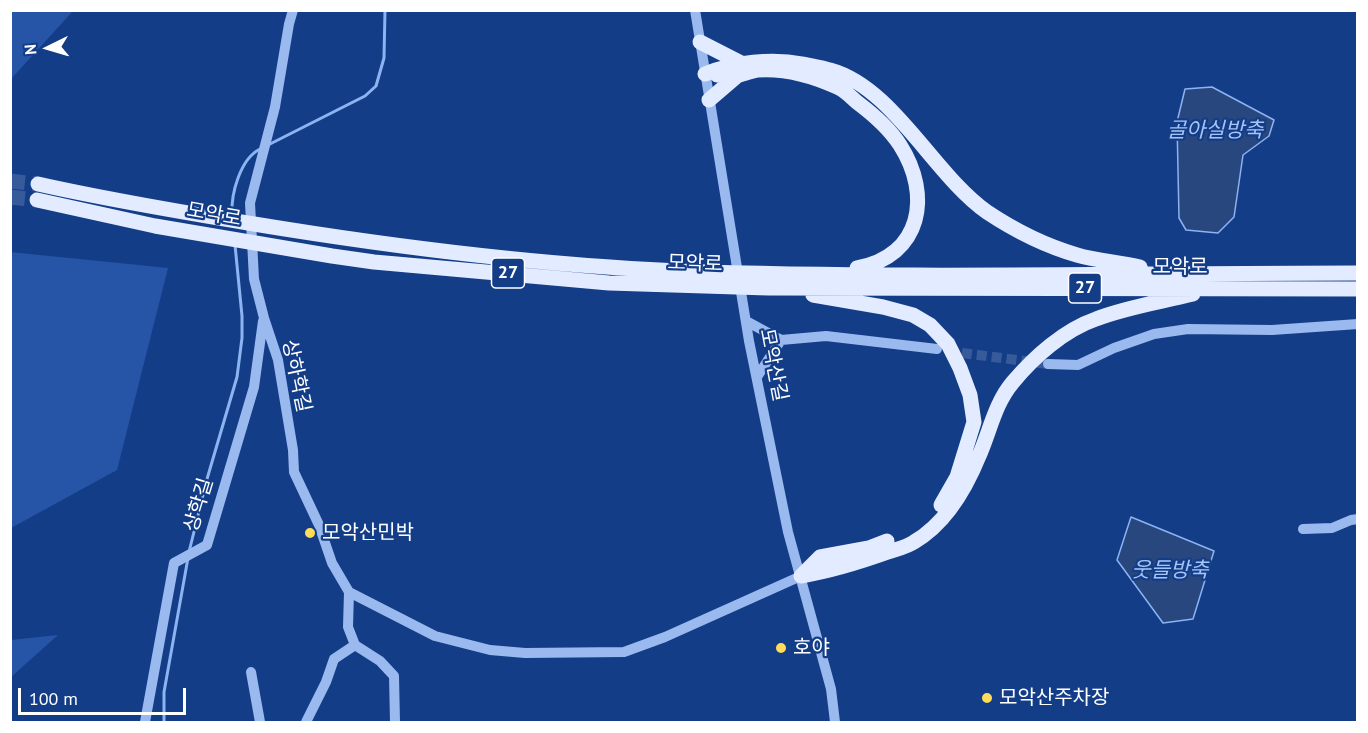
<!DOCTYPE html>
<meta charset="utf-8">
<style>
body{margin:0}
#map{position:relative;width:1368px;height:733px;overflow:hidden;background:#143d88;font-family:"PT Sans",sans-serif}
canvas{display:block}
.frame{position:absolute;inset:0;border:12px solid #fff;pointer-events:none}
.north{position:absolute;left:18px;top:18px;width:60px;height:60px;-webkit-text-stroke:4px #143d88;paint-order:stroke;rotate:265deg;font-size:16px;font-weight:700;line-height:24px;text-align:center;color:#fff}
.north::after{content:'';display:block;margin:auto;width:21px;height:27px;background:#fff;clip-path:polygon(50% 0,100% 100%,50% 72%,0 100%)}
.scale{position:absolute;left:18px;top:688px;width:168px;height:27px;box-sizing:border-box;border:3px solid #fff;border-top:0;padding-left:8px;font-size:18px;line-height:21px;white-space:nowrap;color:#fff;-webkit-text-stroke:4px #143d88;paint-order:stroke}
</style>
<div id="map">
<canvas width="1368" height="733"></canvas>
<div class="frame"></div>
<div class="north">N</div>
<div class="scale">100 m</div>
</div>
<script>
const g = document.querySelector('canvas').getContext('2d');
g.lineJoin = 'round';
function paint(path, color) { g.fillStyle = color; g.fill(path, 'evenodd'); }
function strokePath(path, color, width, dash) { g.strokeStyle = color; g.lineWidth = width; g.lineCap = dash ? 'butt' : 'round'; g.setLineDash(dash || []); g.stroke(path); }
function drawText(font, color, halo, rows, align = 'center') {
  g.font = font + ' "PT Sans","Noto Sans KR",sans-serif'; g.lineWidth = 4.5; g.setLineDash([]); g.textBaseline = 'middle'; g.strokeStyle = halo; g.fillStyle = color; for (const [text, x, y, turn = 0] of rows) {
    g.save(); g.translate(x, y); g.rotate((+turn || 0) * Math.PI / 180); g.textAlign = isNaN(turn) ? turn : align; if (halo) g.strokeText(text, 0, 0); g.fillText(text, 0, 0); g.restore();
  }
}
const green = new Path2D(`
 M11,10L73,11L11,79L10,11Z
 M10,252L168,268L117,470L11,528Z
 M58,635L11,677V640Z`);
const water = new Path2D(`
 M1212,87L1274,120L1269,136L1243,155L1234,217L1218,233L1186,230L1179,218L1177,122L1185,89Z
 M1131,517L1214,551L1193,619L1163,623L1117,560Z`);
const stream = new Path2D(`
 M268,145L365,96L376,86L384,58L385,10
 M232,214C231,194 240,159 260,149
 M189,552L207,479L237,377L242,338V316L235,245
 M164,722V692L188,558`);
const minorTunnel = new Path2D(`
 M947,351L1048,364`);
const majorTunnel = new Path2D(`
 M10,181L38,184
 M10,197L37,200`);
const minor = new Path2D(`
 M293,10L289,24L275,107L250,203L254,279L264,318L278,360L293,450L294,472L319,525L332,563L349,592L348,627L355,645L380,661L394,676L395,722
 M695,10L749,341L788,532L831,689L835,722
 M746,321L781,340L826,336L937,349
 M1048,364L1078,365L1114,348L1154,334L1188,329L1272,330L1358,324
 M757,377L781,340
 M1303,529L1332,528L1351,520L1358,519
 M349,592L435,636L490,650L525,653L624,652L665,637L801,576
 M251,672L260,722
 M145,722L174,563L207,545L254,387L263,321
 M306,722L326,682L334,659L355,645`);
const major = new Path2D(`
 M700,42L743,64
 M705,74C735,62 771,58 803,64C812,66 821,67 830,70C893,87 934,175 987,212C1014,230 1046,246 1077,255C1097,261 1119,262 1140,267
 M717,75C724,75 732,77 739,75C745,74 751,71 757,70C784,68 813,76 837,87C845,90 852,98 858,103C874,115 889,128 900,145C932,195 922,256 857,268
 M709,100L737,76
 M38,184C109,200 181,212 254,224C394,247 536,265 678,271C904,279 1131,273 1358,273
 M37,200L155,226L332,256L374,262L609,283L768,288L1358,289
 M813,295L883,307L913,315L930,325L948,344L960,368L970,395L974,422L957,477L941,505
 M801,576C831,571 860,562 888,552C897,549 907,547 914,542C945,524 966,488 979,456C990,431 995,403 1013,382C1034,357 1064,330 1096,319C1127,307 1161,302 1193,294
 M801,576L820,557L869,548L887,541`);
const markers = [
 [310,533,6,"#ffdd58"],
 [781,648,6,"#ffdd58"],
 [987,698,6,"#ffdd58"]
];
const shields = [
 [508,273,33],
 [1085,288,33]
];
const shieldNames = [
 ["27",508,273],
 ["27",1085,288]
];
const streetNames = [
 ["모악로",214,215,10],
 ["모악로",695,264,2],
 ["모악로",1180,267],
 ["모악산길",773,365,79],
 ["상하학길",296,376,78],
 ["상학길",199,505,-73]
];
const poiNames = [
 ["모악산민박",322,533],
 ["호야",793,648],
 ["모악산주차장",999,698]
];
const waterNames = [
 ["골아실방축",1215,131],
 ["웃들방축",1170,571]
];
paint(green, '#2655a7');
paint(water, '#28477e');
strokePath(water, '#8cb3f2', 1.5);
strokePath(stream, '#8cb3f2', 3);
strokePath(minorTunnel, '#375a9a', 10, [10, 5]);
strokePath(majorTunnel, '#375a9a', 15, [15, 8]);
strokePath(minor, '#9ab9ef', 10);
strokePath(major, '#e2ebff', 15);
for (const [x, y, r, color] of markers) { const dot = new Path2D(); dot.arc(x, y, r, 0, 2 * Math.PI); g.fillStyle = color; g.fill(dot); strokePath(dot, '#143d88', 2); }
for (const [x, y, w] of shields) { const box = new Path2D(); box.roundRect(x - w / 2, y - 15, w, 30, 4.5); g.fillStyle = '#143d88'; g.fill(box); strokePath(box, '#fff', 1.5); }
drawText('bold 18px', '#fff', null, shieldNames);
drawText('20px', '#fff', '#143d88', streetNames);
drawText('20px', '#fff', '#143d88', poiNames, 'left');
drawText('italic 21px', '#a5c4f7', '#143d88', waterNames);
</script>
